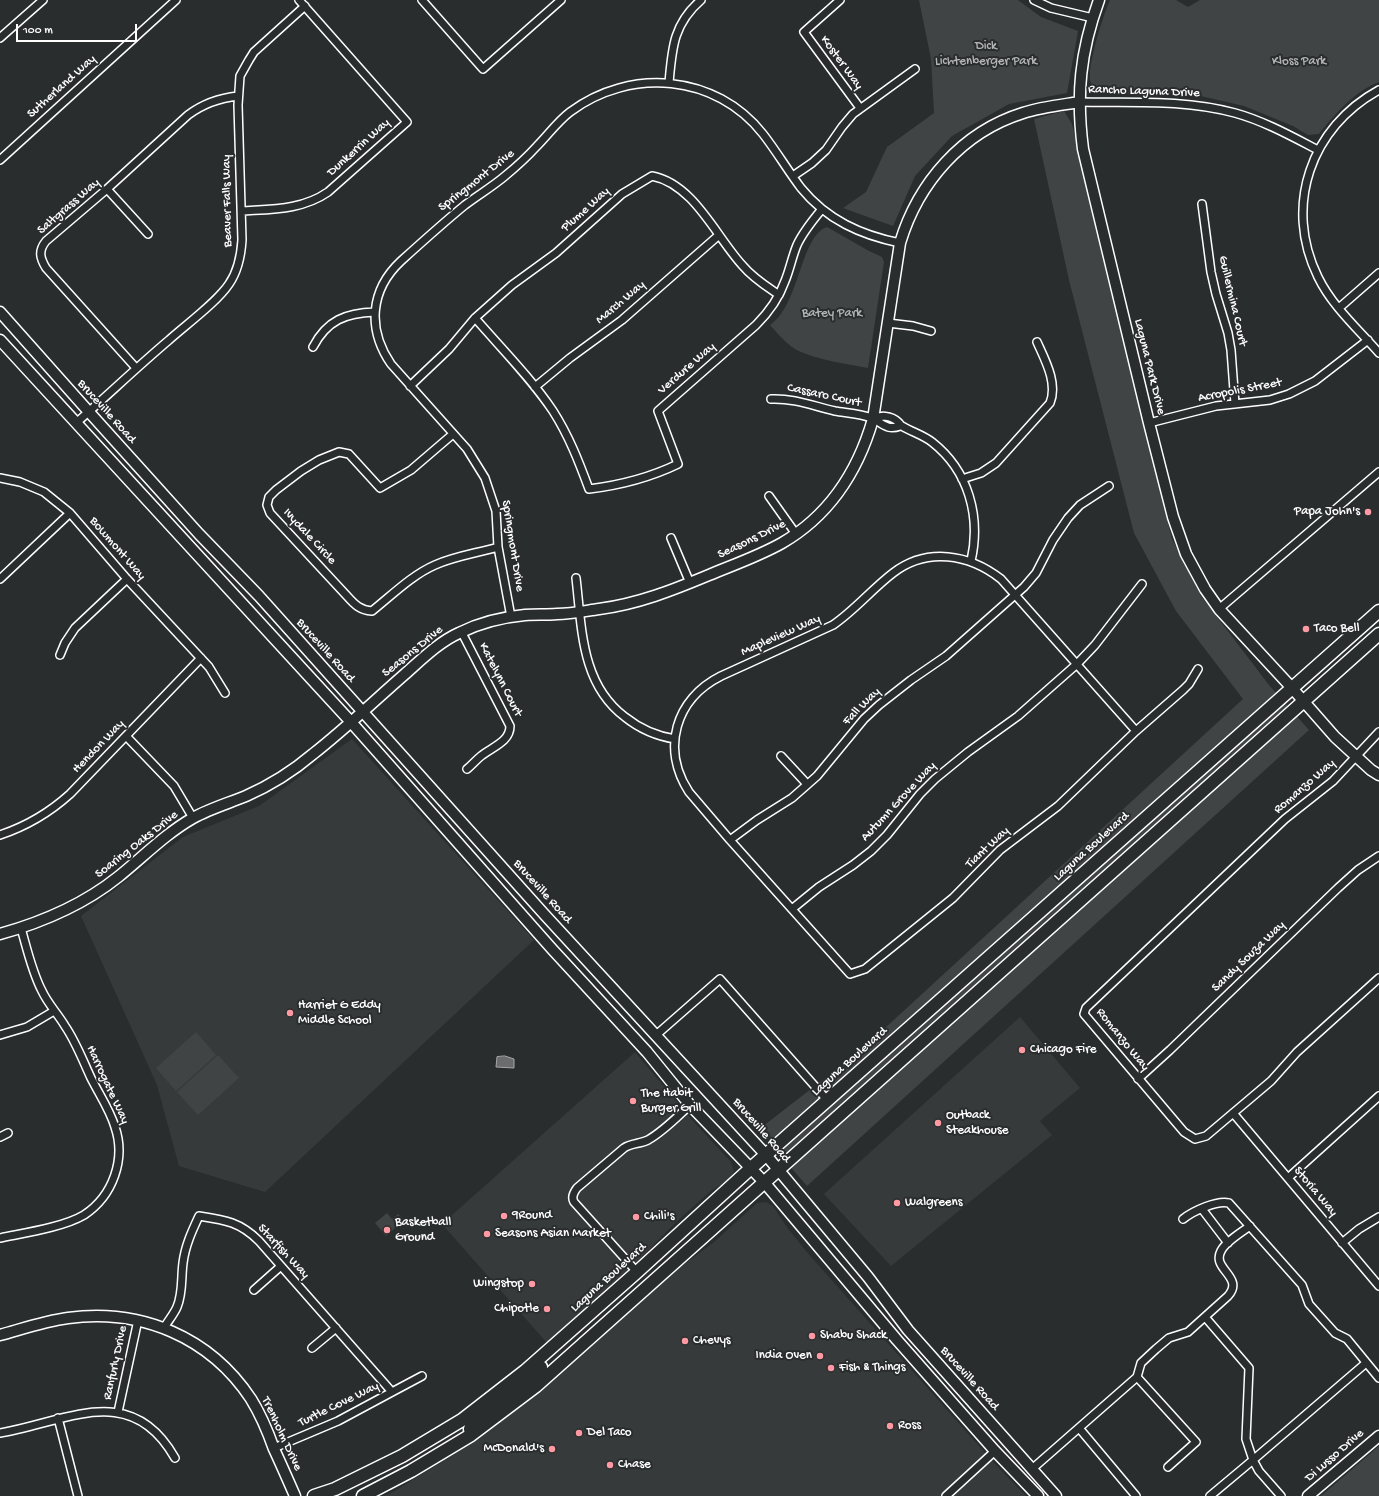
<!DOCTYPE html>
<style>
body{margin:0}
#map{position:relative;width:1379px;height:1496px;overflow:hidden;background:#2a2d2e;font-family:"Gochi Hand",sans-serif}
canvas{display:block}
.scale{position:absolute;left:16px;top:24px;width:121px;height:18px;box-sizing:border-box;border:2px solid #fff;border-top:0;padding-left:5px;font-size:12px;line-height:14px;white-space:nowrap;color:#fff;-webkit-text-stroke:3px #2a2d2e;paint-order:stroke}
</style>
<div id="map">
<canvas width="1379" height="1496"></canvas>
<div class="scale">100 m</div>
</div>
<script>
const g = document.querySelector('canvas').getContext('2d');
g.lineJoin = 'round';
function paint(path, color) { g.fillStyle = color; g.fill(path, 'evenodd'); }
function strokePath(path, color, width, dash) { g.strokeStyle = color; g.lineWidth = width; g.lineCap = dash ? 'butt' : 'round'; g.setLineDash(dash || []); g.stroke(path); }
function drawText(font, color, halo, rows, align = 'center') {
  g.font = font + ' "Gochi Hand",sans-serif'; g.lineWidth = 4; g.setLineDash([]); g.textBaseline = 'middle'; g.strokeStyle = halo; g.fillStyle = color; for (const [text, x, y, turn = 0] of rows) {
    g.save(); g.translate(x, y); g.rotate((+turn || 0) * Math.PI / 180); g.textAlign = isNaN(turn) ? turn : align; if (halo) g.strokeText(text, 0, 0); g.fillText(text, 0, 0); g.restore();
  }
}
const built = new Path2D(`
 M352,739L534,940L265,1192L179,1166L157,1085L81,916L183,837L259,806Z
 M1020,1017L1080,1088L1040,1121L1052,1135L891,1266L824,1194Z
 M635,1052L693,1121L731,1162L734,1172L727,1181L712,1190L676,1222L636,1263L547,1343L442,1224Z
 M766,1202L773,1206L786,1226L805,1250L996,1465L1026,1496H384L393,1492L482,1437L555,1377L679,1268L713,1243L757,1203Z`);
const green = new Path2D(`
 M919,0H1018L1041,17L1078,31L1067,93L1009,104L952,136L915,176L893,226L843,208L866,192L887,147L934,113L931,59Z
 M1110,0H1176L1188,7L1200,0H1379V82C1356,90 1334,115 1319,134L1308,135L1293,126L1244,106L1192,94L1140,96L1097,90C1095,88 1092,85 1091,83C1085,71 1104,13 1110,0Z
 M1064,111L1072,124L1172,539L1201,596L1269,685L1309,730L807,1186L758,1130L860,1051L1243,699L1176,611L1134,533L1069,280L1034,119Z
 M827,227L869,251L882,257L884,262L868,368C848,364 809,359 792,347C784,341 777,333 770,325C800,305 800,236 827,227Z
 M196,1032L216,1055L176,1091L156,1068Z
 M218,1055L239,1078L198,1115L177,1092Z
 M387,1213L392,1219L398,1214L404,1220L386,1236L375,1223Z
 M1379,1446V1496H1321Z`);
const water = new Path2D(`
 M505,1056L514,1059V1068L496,1067L497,1057Z`);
const street = new Path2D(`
 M422,0L483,69L561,0
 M840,0L804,32L860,108
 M1034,0L1051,8L1093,18
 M0,38L43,0
 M669,83C672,49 673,24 701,0
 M1379,90C1311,127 1283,206 1318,277C1332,306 1358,329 1379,353
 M1080,102C1131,103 1184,99 1235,113C1264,121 1291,136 1318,150
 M0,160L176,0
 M793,176L812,163L826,150L842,127L853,114L915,69
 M107,189L148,234
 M1202,204L1211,272L1216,294L1228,333L1231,350L1235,404
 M242,211C272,209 302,210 328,192L407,122L299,0
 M1339,308L1379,273
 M475,318C501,348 531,378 553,411C569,436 579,462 589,489C622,485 649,478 678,464L658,411L756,325C769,312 779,298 785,281C790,269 792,257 797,245C803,232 812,221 822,209
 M888,323L913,326L931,331
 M313,347C327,320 346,313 375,312
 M136,368L46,268C40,258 38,251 46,241L107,189L188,115C204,103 219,98 238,96
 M410,386L449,349L475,318L512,285L556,253L622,194L652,176C694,184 716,237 743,266C753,278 766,286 779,295
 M535,387L570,358L622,320L719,235
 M771,399C794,398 813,406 835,411C847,413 861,414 872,418C882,423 887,431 900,426
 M873,419C880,415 891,415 898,422C902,425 897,424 902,426C912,432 923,435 932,442C969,471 981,517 971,561
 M76,423C107,396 137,367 169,340C187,324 217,302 229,284C238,271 241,256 242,240L238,105L240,76L249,60L254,52L305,6
 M1149,423L1216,406L1270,400L1289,394L1315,381L1368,340
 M453,434L411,470L380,488L349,454L339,452L319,460L301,471L276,490L269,497L267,505L270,513L347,596C355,605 360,610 372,611C392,595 412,575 435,565C455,556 478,553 498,547
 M0,478L20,482L44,492L70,513L127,579L209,667L225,693
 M962,479L981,473L996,463L1050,403C1058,383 1045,360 1037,342
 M769,496L796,534
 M671,538L690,583
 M576,578C582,629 581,684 625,717C640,729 656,736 675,739
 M0,579L70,513
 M1219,609L1379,472
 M511,617L498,547L496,511L485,478L467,449L391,364C367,329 370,290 401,261C422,242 443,223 465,205C478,195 492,187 505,176C516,167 527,157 537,146C548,135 557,122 570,112C630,67 716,74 763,134C777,152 788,171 801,188C827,220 861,235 900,243
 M461,631L510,726C510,742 492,747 481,756C476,760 472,765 467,769
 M60,655L65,643L75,628L127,579
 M1136,731L1001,579C969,554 927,547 893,573C872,589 855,610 833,625L721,676C675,699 661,749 689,792L730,840L850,974L865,969L953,898L1000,850L1058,806L1136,731L1183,690L1189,684L1198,669
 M1379,732L1333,781L1285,819L1086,1008L1084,1014L1184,1132L1195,1139L1206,1136L1271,1081L1297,1052L1379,978
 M126,736L174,786L193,818
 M781,756L807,784
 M0,835C27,826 49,813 70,794L201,658
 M730,840L757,820L792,798L817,776L864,719L879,705L911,680L946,656L1024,587L1036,573L1053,540L1068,518L1080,505L1109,486
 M792,909L819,887L853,865L871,851L887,835L920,794L935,779L968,752L1018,716L1077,664L1095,645L1142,584
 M0,1035L27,1027L54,1011
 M655,1036L720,979L828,1101
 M1138,1079L1170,1050L1338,888L1358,870L1379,856
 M1233,1113L1379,1286
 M0,1137L8,1133
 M1288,1178L1379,1096
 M1202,1209L1228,1243
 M1183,1219C1193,1211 1217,1200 1229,1203L1302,1285L1309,1304L1335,1333L1347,1339L1379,1378
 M0,1238C24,1233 64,1227 84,1215C113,1196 126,1159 115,1127C110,1110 99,1094 91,1078C83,1061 76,1042 65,1026C58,1014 48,1004 42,991C32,972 27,949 21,928
 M1342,1243L1359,1229L1379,1217
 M637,1272L574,1202C571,1197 574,1192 577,1188L624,1148C631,1143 640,1144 648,1140C664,1131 677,1117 690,1105
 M254,1290L281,1266
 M1205,1317L1249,1368L1246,1439L1253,1460L1210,1496
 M164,1328C168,1321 174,1314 177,1307C183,1293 181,1278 183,1263C185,1246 192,1231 199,1216C225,1220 240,1222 259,1241L392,1392L422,1376
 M312,1348L336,1328
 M1137,1377L1196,1442L1168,1467
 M118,1412L138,1320
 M58,1418L78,1496
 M1079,1428L1136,1496
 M0,1433C66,1422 131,1380 175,1458
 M274,1448L338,1421L392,1392
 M1032,1469L1137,1377L1141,1363L1156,1349L1169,1338L1188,1332L1228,1296C1245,1277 1211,1269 1221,1251C1225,1242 1242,1232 1250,1226
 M946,1496L995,1451
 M1281,1496L1259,1471L1253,1460L1366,1363`);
const secondary = new Path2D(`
 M1099,0C1080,52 1076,95 1083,149L1149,423L1173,517L1186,554L1205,589L1219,609L1292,688L1335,737L1371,770L1379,775
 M0,312L89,412L199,534L259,596L544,914L766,1155L868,1277L908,1330L1056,1496
 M0,340L351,722L552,949L647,1052L690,1105L764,1182L897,1340L995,1451L1038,1496
 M0,934C43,922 83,905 118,877C143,857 165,834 193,818C209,809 229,803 246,796C271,785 293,771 313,754C345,729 374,701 405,674C422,659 439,642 459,633C479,623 503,617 525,615C536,614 546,615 557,614C571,614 585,611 599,609C638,604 673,590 709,575C733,565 759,556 782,543C830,515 858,471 873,419L900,243C918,183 962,132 1023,113C1041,107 1061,105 1080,102
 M0,1335C22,1329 45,1321 68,1318C141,1308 210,1337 251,1399C261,1415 268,1432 274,1449C281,1464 288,1480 295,1496
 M1308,1496L1379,1436`);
const primary = new Path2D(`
 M471,1435L470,1429L474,1421L523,1384L541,1367
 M314,1496L335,1489L402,1456L462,1420L525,1371L637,1272L751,1168L1379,611
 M363,1496L411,1471L471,1435L536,1386L1379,634`);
const markers = [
 [1368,512,4,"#ff9aa2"],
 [1306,629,4,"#ff9aa2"],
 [290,1013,4,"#ff9aa2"],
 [1022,1050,4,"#ff9aa2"],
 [633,1101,4,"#ff9aa2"],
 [938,1123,4,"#ff9aa2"],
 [897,1203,4,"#ff9aa2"],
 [504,1216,4,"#ff9aa2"],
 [636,1217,4,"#ff9aa2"],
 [387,1230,4,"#ff9aa2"],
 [487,1234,4,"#ff9aa2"],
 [532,1284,4,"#ff9aa2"],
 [547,1309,4,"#ff9aa2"],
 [812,1336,4,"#ff9aa2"],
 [685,1341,4,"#ff9aa2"],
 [820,1356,4,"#ff9aa2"],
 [831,1368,4,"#ff9aa2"],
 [890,1426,4,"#ff9aa2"],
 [579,1433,4,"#ff9aa2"],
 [552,1449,4,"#ff9aa2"],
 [610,1465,4,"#ff9aa2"]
];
const parkNames = [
 ["Dick",986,47],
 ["Lichtenberger Park",986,62],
 ["Kloss Park",1299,62],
 ["Batey Park",832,314]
];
const streetNames = [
 ["Koster Way",841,63,54],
 ["Sutherland Way",62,87,-42],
 ["Rancho Laguna Drive",1144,92,2],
 ["Dunkerrin Way",359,148,-42],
 ["Springmont Drive",477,181,-38],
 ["Beaver Falls Way",228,201,-91],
 ["Saltgrass Way",69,207,-41],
 ["Plume Way",586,210,-42],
 ["Guillermina Court",1232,301,77],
 ["March Way",621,303,-40],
 ["Laguna Park Drive",1149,367,76],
 ["Verdure Way",687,369,-41],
 ["Acropolis Street",1240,391,-11],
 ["Cassaro Court",824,396,12],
 ["Bruceville Road",106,412,48],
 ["Ivydale Circle",309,537,47],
 ["Seasons Drive",752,540,-26],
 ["Springmont Drive",512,546,81],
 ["Bowmont Way",117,549,49],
 ["Mapleview Way",781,636,-24],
 ["Bruceville Road",325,651,48],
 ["Seasons Drive",413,652,-39],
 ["Katelynn Court",500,680,63],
 ["Fall Way",862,707,-45],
 ["Hendon Way",99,747,-46],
 ["Romanzo Way",1305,787,-41],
 ["Autumn Grove Way",899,802,-47],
 ["Soaring Oaks Drive",137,845,-38],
 ["Laguna Boulevard",1092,847,-42],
 ["Tiant Way",988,848,-43],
 ["Bruceville Road",542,892,48],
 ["Sandy Souza Way",1249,957,-44],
 ["Romanzo Way",1122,1040,51],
 ["Laguna Boulevard",850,1062,-42],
 ["Harrogate Way",107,1085,65],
 ["Bruceville Road",761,1131,49],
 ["Storia Way",1315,1192,50],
 ["Starfish Way",283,1252,47],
 ["Laguna Boulevard",609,1278,-42],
 ["Ranfurly Drive",116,1363,-78],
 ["Bruceville Road",969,1379,48],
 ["Turtle Cove Way",339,1405,-26],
 ["Trenholm Drive",281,1434,65],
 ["Di Lusso Drive",1335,1456,-41]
];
const poiNames = [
 ["Papa John's",1360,512,"right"],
 ["Taco Bell",1314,629],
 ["Harriet G Eddy",298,1006],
 ["Middle School",298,1021],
 ["Chicago Fire",1030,1050],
 ["The Habit",641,1094],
 ["Burger Grill",641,1109],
 ["Outback",946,1116],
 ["Steakhouse",946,1131],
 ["Walgreens",905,1203],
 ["9Round",512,1216],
 ["Chili's",644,1217],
 ["Basketball",395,1223],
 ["Ground",395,1238],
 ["Seasons Asian Market",495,1234],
 ["Wingstop",524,1284,"right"],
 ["Chipotle",539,1309,"right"],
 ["Shabu Shack",820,1336],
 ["Chevys",693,1341],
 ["India Oven",812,1356,"right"],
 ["Fish & Things",839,1368],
 ["Ross",898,1426],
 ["Del Taco",587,1433],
 ["McDonald's",544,1449,"right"],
 ["Chase",618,1465]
];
paint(built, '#373a3b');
paint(green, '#414445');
paint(water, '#6a6c6d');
strokePath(water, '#a6a7a7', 1);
strokePath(street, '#fff', 10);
strokePath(secondary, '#fff', 13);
strokePath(primary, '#fff', 15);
strokePath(street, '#2a2d2e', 7);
strokePath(secondary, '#2a2d2e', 10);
strokePath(primary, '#2a2d2e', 12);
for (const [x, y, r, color] of markers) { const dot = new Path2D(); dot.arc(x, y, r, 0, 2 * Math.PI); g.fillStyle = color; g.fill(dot); strokePath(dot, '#2a2d2e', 1.5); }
drawText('13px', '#b3b4b5', '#2a2d2e', parkNames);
drawText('13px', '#fff', '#2a2d2e', streetNames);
drawText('13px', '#fff', '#2a2d2e', poiNames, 'left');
</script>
